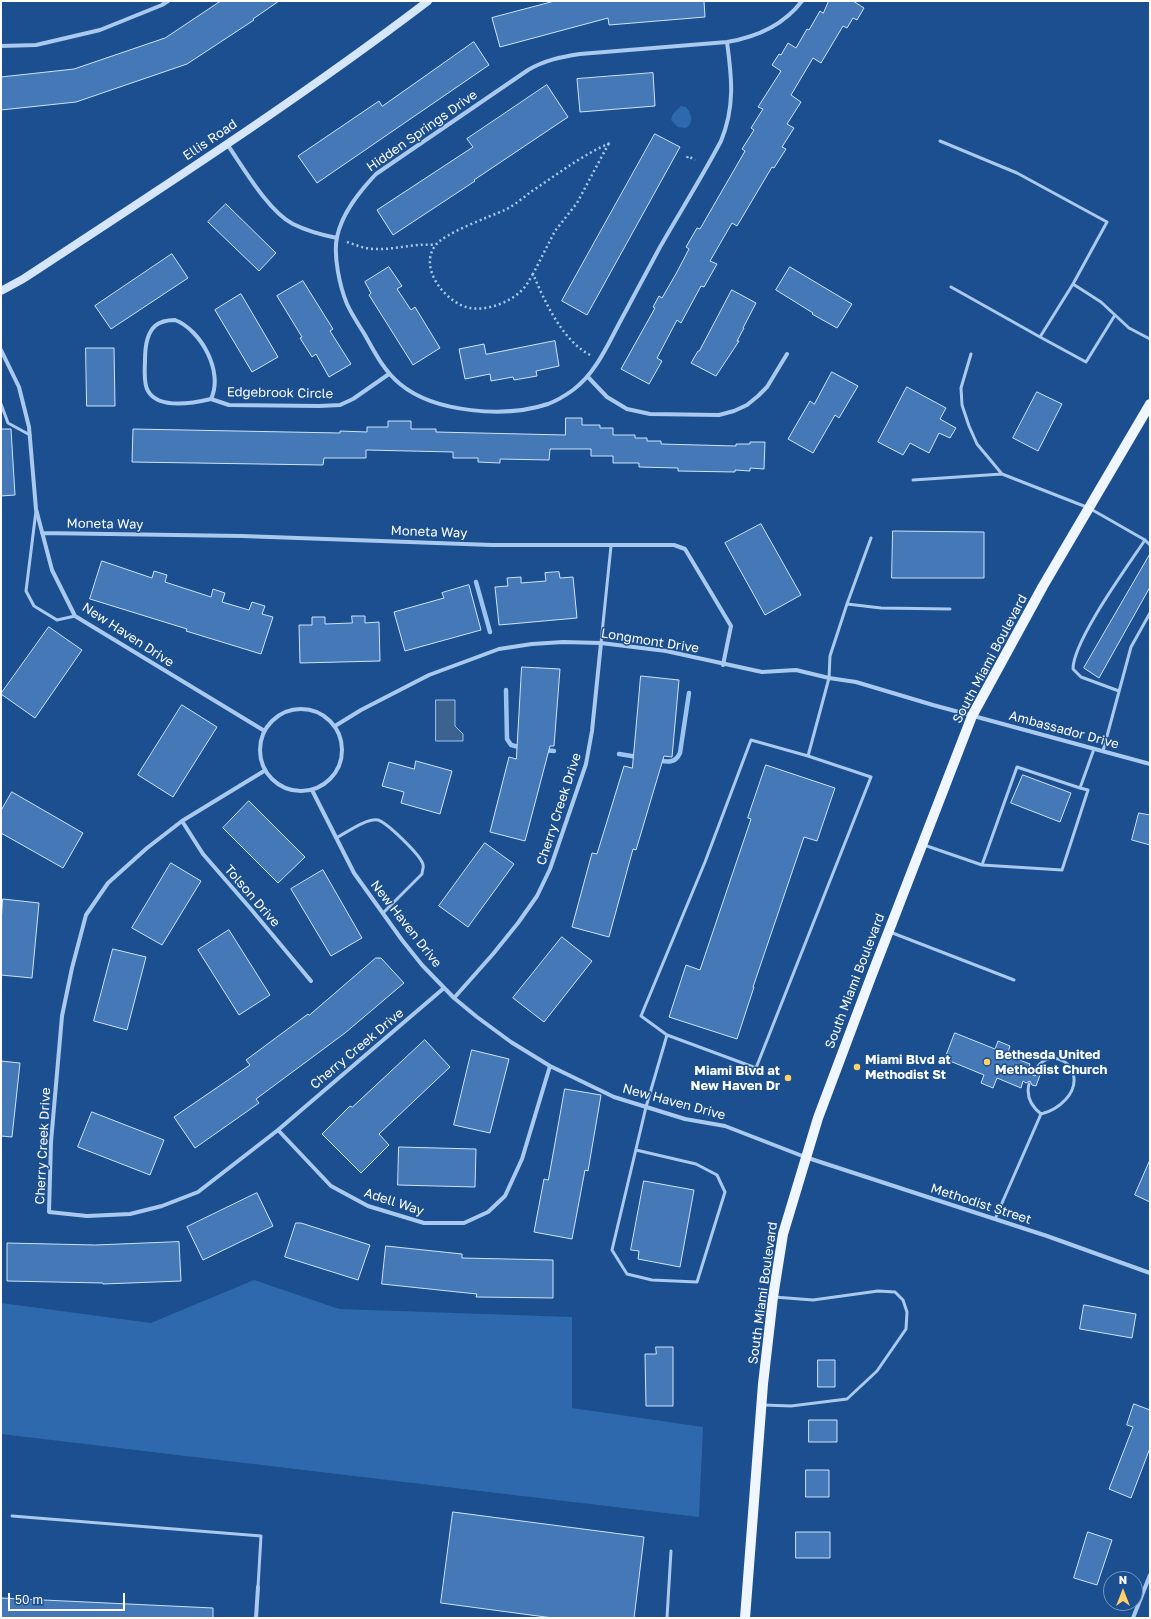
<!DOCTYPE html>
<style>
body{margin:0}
#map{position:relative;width:1151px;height:1619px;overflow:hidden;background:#1b4f8f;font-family:"Golos Text",sans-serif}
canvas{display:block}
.frame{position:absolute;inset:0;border:2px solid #fff;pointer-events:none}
.north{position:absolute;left:1103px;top:1571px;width:40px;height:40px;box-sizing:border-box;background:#1b4f8f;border:1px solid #7695bc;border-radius:50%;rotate:0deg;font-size:11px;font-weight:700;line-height:16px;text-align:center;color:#fff}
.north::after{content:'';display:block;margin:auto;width:14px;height:18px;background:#ffd166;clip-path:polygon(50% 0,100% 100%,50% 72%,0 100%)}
.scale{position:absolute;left:8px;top:1593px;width:117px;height:18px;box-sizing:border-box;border:2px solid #fff;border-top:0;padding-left:5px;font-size:12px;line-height:14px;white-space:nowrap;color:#fff;-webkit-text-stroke:3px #1b4f8f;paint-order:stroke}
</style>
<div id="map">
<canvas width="1151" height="1619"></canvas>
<div class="frame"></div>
<div class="north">N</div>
<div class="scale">50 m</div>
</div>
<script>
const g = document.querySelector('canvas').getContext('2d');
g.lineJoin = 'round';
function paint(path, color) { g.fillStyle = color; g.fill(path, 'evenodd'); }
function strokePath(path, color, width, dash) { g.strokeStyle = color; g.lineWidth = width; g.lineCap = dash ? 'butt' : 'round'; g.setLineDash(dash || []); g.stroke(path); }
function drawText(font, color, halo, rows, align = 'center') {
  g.font = font + ' "Golos Text",sans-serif'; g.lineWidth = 3; g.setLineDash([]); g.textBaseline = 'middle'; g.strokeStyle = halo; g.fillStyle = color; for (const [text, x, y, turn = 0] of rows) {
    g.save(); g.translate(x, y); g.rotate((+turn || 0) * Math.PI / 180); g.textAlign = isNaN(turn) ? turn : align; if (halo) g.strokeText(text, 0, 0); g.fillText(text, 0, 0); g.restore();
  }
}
const green = new Path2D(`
 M681,106L686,107C692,114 694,123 686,128L678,127L671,120L673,114Z
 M254,1280L339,1309L572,1317V1408L703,1427L699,1517L1,1434V1303L151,1323Z`);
const water = new Path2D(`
 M436,700H455V726L463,734V741H436Z`);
const stream = new Path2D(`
 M476,582L490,632
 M506,690L507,739L511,745L523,748
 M544,750L554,751
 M619,754L638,757
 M657,760C667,762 675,764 680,753L689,693`);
const building = new Path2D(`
 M221,1H279L253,19L254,20L187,64L76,102L1,110V77L74,69L165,38Z
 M555,1H704L705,17L609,25L608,18L500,47L492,18Z
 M829,1H853L864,8L857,20L853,18L847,28L843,26L821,63L813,58L791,95L801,102L787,124L794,128L782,147L786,149L774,168L772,167L737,226L732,223L710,261L717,264L704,287L701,286L681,323L677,320L657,358L662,361L649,384L621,369L655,308L653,307L659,296L662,298L677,272L689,249L686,247L697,228L700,229L745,151L742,149L754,130L751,128L763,109L758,107L781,71L772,65L779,54L781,55L788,43L796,48L807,29L809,30L820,11L823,13Z
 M474,42L489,65L317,183L298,156L379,101L382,106Z
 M653,73L655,106L580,112L577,79Z
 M547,85L568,117L474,180L475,181L393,235L377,210L473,147L467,139Z
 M655,134L680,147L587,315L562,301Z
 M226,204L276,253L259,271L208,222Z
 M172,254L188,278L111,329L95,306Z
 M389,267L402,286L397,289L411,310L415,307L440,348L413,365L369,295L371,293L365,282Z
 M790,267L852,304L837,328L812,314L813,313L776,290Z
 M303,281L333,329L330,331L351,364L329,377L316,354L312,357L300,338L302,337L277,296Z
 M732,290L756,303L743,328H744L737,341H739L716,376L691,363L698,351H699Z
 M241,294L278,357L252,372L215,310Z
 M555,341L559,366L536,371L537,376L514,380L513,377L491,381L490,374L465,379L459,349L484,344L486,354Z
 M86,348H114L115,406H87Z
 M832,372L858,386L839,418L835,415L813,453L788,439L810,401L814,404Z
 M907,387L946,408L940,419L956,428L950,438L939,433L929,453L910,443L903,455L878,442Z
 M1037,392L1062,404L1038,451L1013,438Z
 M566,418H582V425H600V428H613V435H635V438H647V441H661V444L736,446V444H750V442H765L764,469L750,468V471L735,470V472L678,471V468L639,467V463H613V456H591V449H550L549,460L500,459V463L478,462V458H453V452L366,450V458H324L323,465L132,462L133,429L340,433V431L367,432V427H388V421H411V429H436V432L565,435Z
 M1,429H11L15,495L1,496Z
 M761,524L801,595L765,615L725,543Z
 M893,531L984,532V578H892Z
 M1150,554V587L1099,678L1084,668Z
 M102,561L152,578L154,571L167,575L165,582L211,597L213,589L225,593L222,602L249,610L252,602L265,606L262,614L273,617L261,654L186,631L187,629L90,599Z
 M559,572L560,578L573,577L577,618L499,625L495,587L508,586L507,578L521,577V583L546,581L545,573Z
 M469,585L481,630L405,651L394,612L444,598L442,593Z
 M352,616H365V623L379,622L380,661L300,663L299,625H312V617H325V624L352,623Z
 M49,627L82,650L35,718L1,694Z
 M522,667L560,669L554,746H550L525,841L490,832L509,757L516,759Z
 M641,676L679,680L672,757L664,756L636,850L633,849L609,937L572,927L592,853L597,854L624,766L632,768Z
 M182,705L217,727L173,797L138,775Z
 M416,761L452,771L440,814L401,803L404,792L382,786L389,762L414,769Z
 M766,765L835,788L817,841L804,837L753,987H754L737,1039L669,1017L686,965L700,970L751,819L748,818Z
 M1023,775L1071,793L1060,822L1011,803Z
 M12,792L83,833L63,868L1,833V811Z
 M249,801L305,857L278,883L223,828Z
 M1139,813L1150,815V845L1132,840Z
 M485,843L514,864L468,927L439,906Z
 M171,863L201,881L162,945L132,928Z
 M323,870L362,938L331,956L291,889Z
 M3,899L39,903L32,978L1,975V923Z
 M229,930L270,995L239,1015L198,950Z
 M562,937L592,961L544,1022L513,998Z
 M113,949L146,957L127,1030L94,1021Z
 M376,958H381L404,983L345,1033L256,1099L259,1103L195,1148L174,1117L250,1065L246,1060L308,1014L309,1015Z
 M955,1033L995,1049L998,1041L1010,1046L1007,1055L1030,1064L1028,1070L1031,1072L1032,1075L1035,1076L1037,1074L1040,1075L1036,1086L1032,1085L1030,1081L1026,1083L1023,1081L1021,1088L997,1078L993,1088L981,1083L984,1075L945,1059Z
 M425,1040L450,1067L379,1134L389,1145L361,1173L322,1134L350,1106L352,1107Z
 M472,1050L509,1059L490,1133L454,1125Z
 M1,1061L20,1063L12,1137L1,1136Z
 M565,1089L601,1095L588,1171L585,1170L572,1239L534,1232L544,1179L548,1180Z
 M92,1112L164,1140L150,1175L78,1147Z
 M399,1147L476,1149L475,1187L398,1185Z
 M1150,1160V1202L1135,1195Z
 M644,1181L694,1190L680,1267L638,1259L639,1251L631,1250Z
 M257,1193L273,1226L203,1260L187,1227Z
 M296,1223H301L370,1245L358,1280L285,1257Z
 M179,1242L181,1281L103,1284V1283L7,1281V1243L95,1245Z
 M386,1246L462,1254V1258L553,1260V1298L476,1297L477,1294L382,1284Z
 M1084,1305L1136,1314L1132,1338L1080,1329Z
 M656,1347H673V1406H646L645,1354H656Z
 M818,1360H835V1387H818Z
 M1134,1404L1150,1410V1448L1131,1498L1109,1489L1133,1427L1127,1425Z
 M809,1420H837V1442H809Z
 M806,1470H829V1497H806Z
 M453,1512L644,1537L634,1618H553L441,1603Z
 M796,1532H830V1558H796Z
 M1088,1532L1112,1540L1097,1585L1074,1578Z
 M1,1598L213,1608V1618H1Z`);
const path = new Path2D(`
 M687,158L688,156L695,160
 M347,242C356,245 365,249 374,249C395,250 414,243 435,245
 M533,274C529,280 526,287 521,291C509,303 486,311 470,308C447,304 418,269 435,246C444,233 489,217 505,210C515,205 524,197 532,191C558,174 582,155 610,143
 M590,355C562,340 545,302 533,274L555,231L577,203L609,143`);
const service = new Path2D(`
 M940,141L1017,173L1107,222L1073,284
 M951,287L1040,337L1073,284L1101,302L1129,328L1150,339
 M1040,337L1086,362L1115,315
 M971,354L961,388L962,405L969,426L977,444L1002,474
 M1,404L8,423L30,435
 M913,480L1002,474L1089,508L1145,540L1150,545
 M36,511L26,591L34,606L57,620L75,616
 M847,604L881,608L950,609
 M601,643L611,546
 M1119,691L1081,677L1073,669C1073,641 1127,567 1145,540
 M1103,751L1131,647L1150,613
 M336,838C346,833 366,818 378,820C386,822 422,856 423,865C424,867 422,871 422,874L383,913
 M924,845L982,865L1062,870L1088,790L1080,788
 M982,865L1017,767L1080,788L1094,749
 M890,932L1014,980
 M667,1035L756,1068L871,777L808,756
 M1029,1084C1026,1096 1031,1106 1041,1114
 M636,1150L696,1164L717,1175L725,1192L697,1282L652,1280L627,1274L612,1250L646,1107L667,1035L641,1016L705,862L751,740L808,756L829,678L830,656L847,604L871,538
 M995,1219L1041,1114C1058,1110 1079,1093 1073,1073C1069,1059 1051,1054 1041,1063C1038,1065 1036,1069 1034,1073
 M764,1405L791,1406L847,1399L877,1371L906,1329L907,1312L903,1300L895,1292L878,1291L813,1300L774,1297
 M12,1516L261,1536L258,1587
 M667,1618L671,1551`);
const minor = new Path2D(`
 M727,42C732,78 735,107 721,141C702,177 680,212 660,247C647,271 634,296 621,320C608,344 596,373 573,390C566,395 556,401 548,404C506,418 435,413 400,384C384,371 375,353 365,335C359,325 352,315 347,304C340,287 333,256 337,237C342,213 359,192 376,174L528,70C545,60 561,57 580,54L727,42C757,37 783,26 802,1
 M1,46L36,45L100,30L162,5L168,1
 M227,144C243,167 268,211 293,224C307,231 322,235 337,238
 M175,320C201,330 224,372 211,399C194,403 159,410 148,391C143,383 145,369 145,360C145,349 146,334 155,326C161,321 167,320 175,320Z
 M1,350L19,387L29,427L36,509L52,570L75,616L263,730
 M588,377L607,397L627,409L650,414L719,415L734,411L747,405L758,396L767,387L787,354
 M211,399L229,405L319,406L340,405L353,399L389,374
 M42,533L242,536L492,545H674L685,549L731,626L723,665
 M260 750a41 41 0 1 1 82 0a41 41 0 1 1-82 0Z
 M335,726L361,710L429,675L499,649L532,644L563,642L601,643L666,651L762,672L796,670L829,678L856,682L933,705L1150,764
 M264,771L182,821L147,848L108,883L86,915L72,968L62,1016L51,1142L49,1212L87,1216L130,1214L162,1206L198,1192L278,1130L444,988
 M312,790L354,873L402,940L422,965L454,998L477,1017L511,1042L550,1066L614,1097L685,1119L725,1126L805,1157L1047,1236L1150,1273
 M182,821L203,854L250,908L311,981
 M454,998L493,954L518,923L537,896L550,869L586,764L592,731L601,643
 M278,1130L331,1186L368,1206L424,1223H464L488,1212L505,1196L522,1159L550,1066
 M256,1618L258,1587
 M1133,1618L1150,1575`);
const secondary = new Path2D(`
 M1,291L23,279C160,189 298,100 428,1`);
const primary = new Path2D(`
 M745,1618L763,1384L773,1297L783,1234L818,1118L871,977L972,716L1043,586L1150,404`);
const markers = [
 [987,1062,4,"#ffd166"],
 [857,1067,4,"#ffd166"],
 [788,1078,4,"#ffd166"]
];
const streetNames = [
 ["Hidden Springs Drive",422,131,-35],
 ["Ellis Road",210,140,-34],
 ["Edgebrook Circle",280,393,1],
 ["Moneta Way",105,524,1],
 ["Moneta Way",429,532,2],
 ["New Haven Drive",128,635,33],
 ["Longmont Drive",650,641,9],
 ["South Miami Boulevard",990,659,-62],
 ["Ambassador Drive",1064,730,15],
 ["Cherry Creek Drive",559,809,-72],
 ["Tolson Drive",252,896,49],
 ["New Haven Drive",406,924,52],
 ["South Miami Boulevard",855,981,-69],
 ["Cherry Creek Drive",357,1049,-40],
 ["New Haven Drive",674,1102,15],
 ["Cherry Creek Drive",43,1146,-87],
 ["Adell Way",394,1202,18],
 ["Methodist Street",981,1204,18],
 ["South Miami Boulevard",763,1293,-82]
];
const poiNames = [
 ["Bethesda United",995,1055],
 ["Methodist Church",995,1070],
 ["Miami Blvd at",865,1060],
 ["Methodist St",865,1075],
 ["Miami Blvd at",780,1071,"right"],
 ["New Haven Dr",780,1086,"right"]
];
paint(green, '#2e69ad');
paint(water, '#3c6290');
strokePath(water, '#9cc4f0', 1);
strokePath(stream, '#9cc4f0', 4.5);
paint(building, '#4478b7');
strokePath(building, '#cfe3fa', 1);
strokePath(path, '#a9c9ee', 2.5, [2, 3]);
strokePath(service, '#a9c9ee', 3);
strokePath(minor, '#a9c9ee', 4);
strokePath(secondary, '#d6e6fa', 8);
strokePath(primary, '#f0f6ff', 10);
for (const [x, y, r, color] of markers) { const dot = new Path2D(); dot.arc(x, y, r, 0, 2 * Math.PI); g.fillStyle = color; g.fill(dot); strokePath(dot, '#1b4f8f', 1.5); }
drawText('13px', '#fff', '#1b4f8f', streetNames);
drawText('bold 13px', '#fff', '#1b4f8f', poiNames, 'left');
</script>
